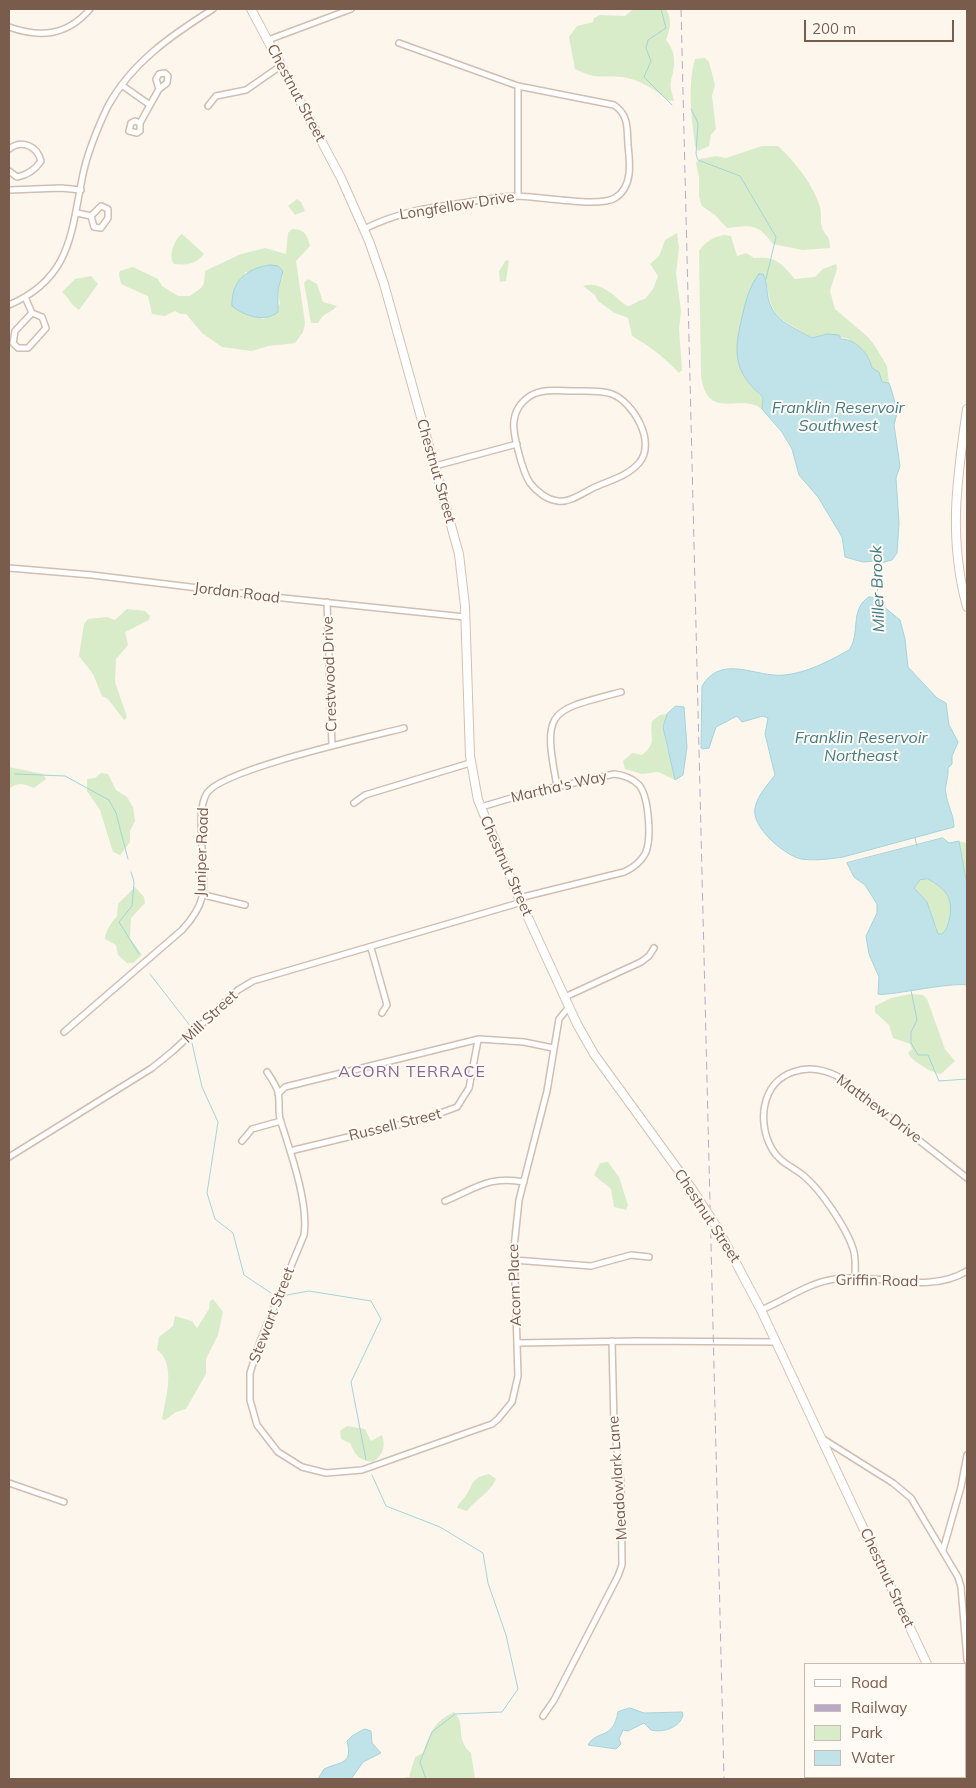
<!DOCTYPE html>
<style>
body{margin:0}
#map{position:relative;width:976px;height:1788px;overflow:hidden;background:#fdf6ec;font-family:Mulish,sans-serif}
canvas{display:block}
.frame{position:absolute;inset:0;border:10px solid #7a5c4d;pointer-events:none}
.legend{position:absolute;left:804px;top:1663px;width:162px;height:115px;box-sizing:border-box;background:#fffaf3;border:1px solid #cabbb1;margin:0;padding:6px 9px;list-style:none;font-size:15px;color:#7a5c4d}
.legend li{display:flex;align-items:center;gap:10px;height:25px}
.legend b{width:25px;border:1px solid #cabbb1}
.scale{position:absolute;left:804px;top:20px;width:150px;height:22px;box-sizing:border-box;border:2px solid #7a5c4d;border-top:0;padding-left:6px;font-size:15px;line-height:18px;white-space:nowrap;color:#7a5c4d;-webkit-text-stroke:4px #fffaf3;paint-order:stroke}
</style>
<div id="map">
<canvas width="976" height="1788"></canvas>
<div class="frame"></div>
<ul class="legend">
<li><b style="height:6px;background:#fff"></b>Road</li>
<li><b style="height:6px;background:#b9a8c9"></b>Railway</li>
<li><b style="height:14px;background:#d8ecc9"></b>Park</li>
<li><b style="height:14px;background:#bfe3e8"></b>Water</li>
</ul>
<div class="scale">200 m</div>
</div>
<script>
const g = document.querySelector('canvas').getContext('2d');
g.lineJoin = 'round';
function paint(path, color) { g.fillStyle = color; g.fill(path, 'evenodd'); }
function strokePath(path, color, width, dash) { g.strokeStyle = color; g.lineWidth = width; g.lineCap = dash ? 'butt' : 'round'; g.setLineDash(dash || []); g.stroke(path); }
function drawText(font, color, halo, rows, align = 'center') {
  g.font = font + ' Mulish,sans-serif'; g.lineWidth = 4; g.setLineDash([]); g.textBaseline = 'middle'; g.strokeStyle = halo; g.fillStyle = color; for (const [text, x, y, turn = 0] of rows) {
    g.save(); g.translate(x, y); g.rotate((+turn || 0) * Math.PI / 180); g.textAlign = isNaN(turn) ? turn : align; if (halo) g.strokeText(text, 0, 0); g.fillText(text, 0, 0); g.restore();
  }
}
const green = new Path2D(`
 M633,9H666C673,20 670,29 666,40C677,53 675,66 671,81C669,86 673,95 674,101L667,100C657,90 636,78 621,77C599,75 597,80 575,69L569,37L577,26L593,22L594,18L600,15L625,16Z
 M705,58L709,62L715,85L712,96L716,129L711,135L709,146L698,151L695,146C692,118 687,86 695,59Z
 M762,146H778C795,162 813,184 820,207C822,214 820,221 822,227C825,237 830,234 830,248L802,250L773,244C757,223 752,225 727,228L715,215L702,206L699,197V177L696,163L700,159L716,156L726,158Z
 M297,199L301,202L305,211L295,215L288,206Z
 M292,229C304,229 307,234 310,246L296,261L305,323L303,332L295,343L268,346L252,351L222,347L202,333L186,314H181L175,311L165,316L152,314L148,296L121,284L119,274L120,271L133,267L158,279L162,286L178,296H190L201,288L204,283L205,271L241,254L265,248L286,254L288,233ZM245,272L283,276L278,290L280,304L264,319L237,310Z
 M677,233L679,248L676,273L681,311L679,329L682,370L679,373C666,359 650,346 632,336L628,318L613,312L598,301L595,295L583,286C600,280 614,296 627,306C633,306 637,300 645,299L653,289L658,276L650,264L659,256L665,240Z
 M182,234L204,254C196,265 186,265 174,264C168,257 174,239 182,234Z
 M724,235L731,236L737,256L746,253L754,258C776,256 781,263 795,279L815,277L823,269L836,264L837,269L830,291L835,309L868,337L875,346L887,366L889,383L882,382L849,339L827,334L812,338C780,318 771,320 766,279L758,393L763,397L762,409C740,392 707,423 701,375L699,251C705,242 713,237 724,235Z
 M506,260L509,261L506,281L500,282L499,271Z
 M91,276L98,284L79,310C71,305 69,298 62,292L75,279Z
 M308,279L317,284L323,302L337,306C332,313 323,312 318,323H311L304,283Z
 M127,609L145,611L150,616L149,620L125,632L128,645L116,659L115,682L127,717L124,720L108,699L102,696L93,674L79,656L84,624L88,619L107,617L115,620Z
 M667,714C659,738 672,756 675,780L658,772L642,774L625,769L623,761L632,753L642,755C658,742 649,738 652,721L660,715Z
 M9,767L43,774L46,779L34,788C24,784 18,781 9,789Z
 M101,773L108,774L116,790L127,797L133,807L135,821L130,831V842L120,855L113,852L100,810L87,791V779L95,778Z
 M959,841L967,843V885Z
 M928,879C944,888 953,896 950,916C948,924 948,928 942,934H938L927,902L914,888L920,880Z
 M135,887L144,897L145,903L131,918L130,938L142,955L133,963H127L118,955L116,945L105,939C105,931 112,922 117,916L118,904Z
 M911,994L923,995L927,999L945,1049L955,1061L941,1074C933,1074 912,1061 908,1053L912,1049L910,1044L893,1038L889,1025L875,1012V1006L891,998Z
 M608,1162L619,1177L628,1205L626,1210L614,1207L611,1189L594,1175L600,1163Z
 M213,1299L223,1312L218,1335L206,1359V1374L186,1409L176,1412L165,1420L162,1419C165,1401 177,1363 157,1350L159,1337L173,1326L175,1316L192,1321L197,1328L209,1309L210,1301Z
 M347,1426L365,1429L371,1441L382,1435C386,1446 383,1455 373,1462C359,1460 356,1456 350,1443L341,1439L340,1431Z
 M489,1474L496,1479C489,1494 477,1498 467,1511L457,1508C459,1503 461,1502 464,1498C474,1486 469,1478 489,1474Z
 M454,1712C467,1725 454,1738 471,1753L475,1779H398L409,1777L415,1757L423,1753C431,1732 433,1722 454,1712Z`);
const water = new Path2D(`
 M270,265L278,266L283,271L278,290V312C265,323 244,316 232,306C231,281 247,268 270,265Z
 M759,274H763C768,283 766,292 769,301C775,322 795,328 812,338L827,334L839,335L841,339C856,339 869,354 872,368L879,372L882,382L889,383C893,392 893,400 898,409L894,425L900,466L896,478L899,523L897,553L892,560L877,564L876,561L863,562L845,557L842,537L818,497L799,475L792,449L782,432L762,409L763,397C731,370 734,350 743,313C746,300 750,285 759,274Z
 M869,597L880,598L883,606L900,620L905,639L908,667L937,698L946,703L949,725L958,742L952,756V764L948,768C949,777 944,787 946,794C947,803 954,816 954,827L843,857C830,859 815,861 801,859C784,855 751,827 755,808C758,794 767,786 775,775L765,734L768,718L763,716L742,722L737,716L716,727L709,748L703,749L701,748L702,686C722,653 756,678 784,675C807,673 829,661 849,650C861,634 849,609 869,597Z
 M676,706L684,707L687,747L683,775L675,780L663,727L667,714Z
 M943,838L949,843L959,841L967,885V985C949,982 885,997 878,994L879,977L869,954L866,936L877,913V904L865,885L854,877L847,863ZM928,879C944,888 953,896 950,916C948,924 948,928 942,934H938L927,902L914,888L920,880Z
 M630,1708L644,1713L682,1712L683,1715C680,1728 662,1733 651,1730L644,1723L628,1731L623,1730L619,1739L621,1744L616,1749L588,1745C597,1729 613,1741 618,1712Z
 M365,1729L371,1731L372,1743L381,1753L363,1762L351,1779H318L324,1769C341,1761 353,1765 347,1741L352,1736Z`);
const stream = new Path2D(`
 M661,9L666,28L648,40L646,48L651,61L644,77L672,105
 M691,109L698,123L696,154L698,160L740,176L776,237L766,279
 M877,597L879,564
 M15,774L65,776L109,800L116,813L128,859
 M915,838L917,846
 M131,872L134,882L132,906L119,922L139,954
 M150,974L191,1027
 M911,990L917,1020L911,1032V1043L918,1055H928L939,1081L967,1079
 M192,1043L202,1087L218,1122L207,1193L215,1219L233,1233L244,1275L271,1293
 M287,1295L309,1291L371,1301L381,1319L351,1382L366,1460
 M372,1475L386,1506L440,1527L483,1553L488,1583L506,1635L518,1689L502,1712L455,1714L432,1732L420,1762L426,1779`);
const street = new Path2D(`
 M9,27C40,38 67,36 90,9
 M268,40L351,9
 M123,86L150,105
 M518,86V196
 M208,106L216,96L246,90L282,65
 M140,123V131L137,133L129,131L131,123L135,121L140,123L159,89L156,79L159,74L165,73L168,76L167,83L159,89
 M9,149C22,139 37,146 41,161C35,170 28,175 17,177L9,171
 M9,190L61,188L81,190
 M77,213L91,216L101,206L108,209V218L101,228L94,227L91,216
 M364,229C398,212 427,208 463,203C481,200 499,197 516,196C539,196 598,208 615,198C633,187 630,163 628,145C627,129 629,115 614,105L518,86L399,43
 M25,297L32,313L15,331L13,343L18,348H28L46,328L42,317L32,313
 M9,305C72,278 71,232 83,174C88,151 98,127 108,106C132,62 172,35 213,9
 M575,391C587,391 601,390 612,394C633,402 657,442 639,463C628,476 608,481 593,488C583,493 569,503 558,501C547,500 536,491 530,483C523,473 512,433 514,421C515,411 521,402 530,396C543,388 560,391 575,391Z
 M435,466L517,444
 M9,568L92,575L264,596L465,617
 M327,602L332,745
 M557,786C542,709 549,711 621,692
 M354,803L365,795L470,763
 M481,807L525,794L614,774C624,775 632,778 639,785C649,797 652,840 645,854C640,863 633,868 624,872L519,898
 M204,895L245,905
 M371,948L387,1005L382,1013
 M565,997L641,962L649,956L654,948
 M64,1032L182,930C209,901 204,887 202,849C202,832 198,808 207,793C223,769 370,737 404,728
 M267,1072C271,1078 276,1085 278,1092C280,1100 278,1110 280,1119C290,1151 309,1203 304,1235L261,1339L250,1373V1400L257,1425L278,1452L302,1467L326,1473L362,1470L472,1431L492,1424L498,1419L512,1402L518,1376L514,1248L519,1200L547,1091L559,1019L569,1007
 M278,1094L285,1087L479,1039L524,1042L553,1048
 M242,1141L252,1129L281,1121
 M290,1151L427,1118L457,1107L469,1088L478,1040
 M9,1157L152,1068L173,1051L238,990L253,981L522,902
 M445,1201C475,1189 489,1175 524,1182
 M514,1260L591,1266L631,1255L649,1257
 M855,1279C855,1270 856,1261 854,1252C848,1230 821,1190 804,1176C793,1167 779,1162 772,1149C757,1123 761,1083 793,1072C809,1066 823,1069 837,1076L967,1178
 M761,1310C785,1300 810,1282 835,1279C879,1273 928,1295 967,1271
 M517,1343L637,1341L776,1342
 M823,1439L893,1483L911,1498L958,1577L961,1587L967,1660
 M9,1483L64,1502
 M943,1550L961,1487L967,1455
 M965,1708L967,1707
 M543,1716L554,1700L618,1576L622,1565L621,1483L614,1424L612,1341`);
const secondary = new Path2D(`
 M251,9L341,178L369,241L384,284L459,554L465,606L470,756L478,800L519,898L577,1024L594,1054L692,1189
 M967,409C957,479 948,537 967,607
 M718,1229L761,1310L927,1664
 M965,1738L967,1739
 M965,1757L967,1774`);
const rail = new Path2D(`
 M681,9L724,1779`);
const secondaryBridge = new Path2D(`
 M692,1189L718,1229`);
const streetNames = [
 ["Chestnut Street",296,93,62],
 ["Longfellow Drive",457,206,-9],
 ["Chestnut Street",436,471,74],
 ["Jordan Road",237,593,7],
 ["Crestwood Drive",330,674,-92],
 ["Martha's Way",559,787,-13],
 ["Juniper Road",202,852,-88],
 ["Chestnut Street",506,866,66],
 ["Mill Street",210,1017,-43],
 ["Matthew Drive",879,1109,37],
 ["Russell Street",395,1125,-14],
 ["Chestnut Street",707,1216,57],
 ["Griffin Road",877,1281,1],
 ["Acorn Place",515,1285,-92],
 ["Stewart Street",272,1315,-69],
 ["Meadowlark Lane",618,1478,-94],
 ["Chestnut Street",887,1578,65]
];
const waterNames = [
 ["Franklin Reservoir",838,408],
 ["Southwest",838,426],
 ["Miller Brook",878,589,-92],
 ["Franklin Reservoir",861,738],
 ["Northeast",861,756]
];
const neighbourhoodNames = [
 ["ACORN TERRACE",412,1072]
];
paint(green, '#d8ecc9');
paint(water, '#bfe3e8');
strokePath(water, '#a5d3da', 1);
strokePath(stream, '#a5d3da', 1);
strokePath(street, '#d1beb0', 8);
strokePath(secondary, '#d6c0b0', 10);
strokePath(street, '#fff', 5);
strokePath(secondary, '#fff', 8);
strokePath(rail, '#b9a8c9', 1, [8, 5]);
strokePath(secondaryBridge, '#d6c0b0', 10, []);
strokePath(secondaryBridge, '#fff', 8);
drawText('15px', '#7a5c4d', '#fffaf3', streetNames);
drawText('italic 16px', '#437c86', '#fffaf3', waterNames);
g.letterSpacing = '1px';
drawText('16px', '#846695', '#fffaf3', neighbourhoodNames);
g.letterSpacing = '0px';
</script>
